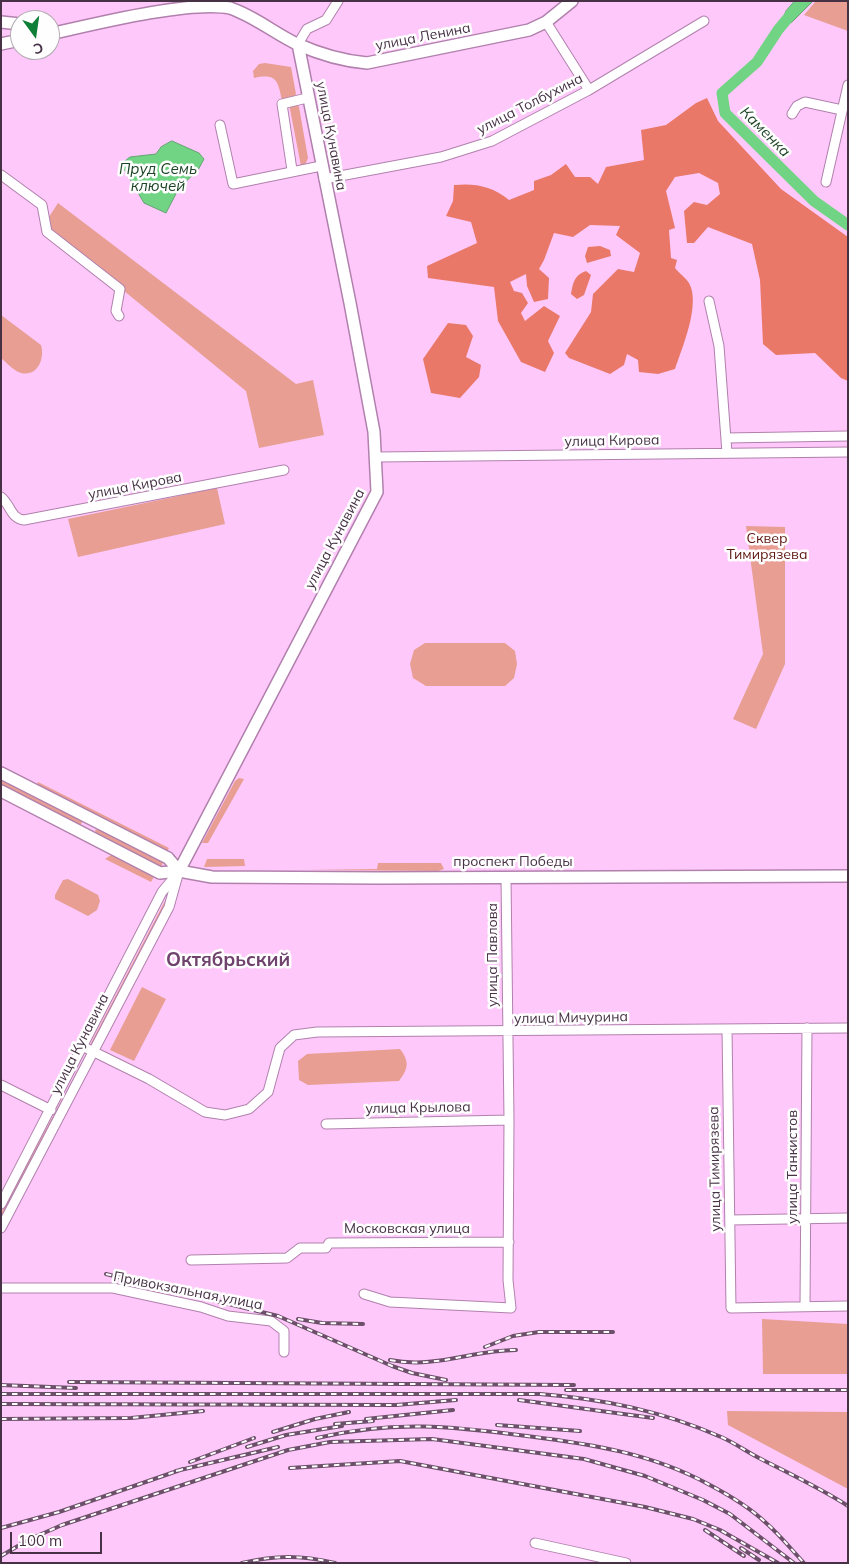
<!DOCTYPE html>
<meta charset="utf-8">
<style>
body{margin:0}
#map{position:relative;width:849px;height:1564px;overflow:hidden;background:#fec9fa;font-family:Mulish,sans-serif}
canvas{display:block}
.frame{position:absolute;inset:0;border:2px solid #463145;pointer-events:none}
.north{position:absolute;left:10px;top:10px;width:50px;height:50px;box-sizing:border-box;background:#fefefe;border:1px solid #b4acb4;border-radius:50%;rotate:166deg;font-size:14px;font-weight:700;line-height:20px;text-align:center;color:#463145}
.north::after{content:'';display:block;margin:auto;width:18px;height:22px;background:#0d7f36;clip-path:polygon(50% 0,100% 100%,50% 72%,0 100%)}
.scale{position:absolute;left:10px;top:1532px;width:92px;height:22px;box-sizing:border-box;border:2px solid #463145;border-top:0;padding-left:6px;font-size:15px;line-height:18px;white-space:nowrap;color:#463145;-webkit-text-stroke:4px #fefefe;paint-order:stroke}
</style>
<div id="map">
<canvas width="849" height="1564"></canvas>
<div class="frame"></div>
<div class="north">С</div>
<div class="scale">100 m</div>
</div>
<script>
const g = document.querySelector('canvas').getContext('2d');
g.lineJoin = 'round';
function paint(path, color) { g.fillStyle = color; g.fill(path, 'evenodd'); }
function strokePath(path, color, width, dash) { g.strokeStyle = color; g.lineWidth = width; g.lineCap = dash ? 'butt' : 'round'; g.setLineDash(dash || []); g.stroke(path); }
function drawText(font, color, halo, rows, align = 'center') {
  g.font = font + ' Mulish,sans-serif'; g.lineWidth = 5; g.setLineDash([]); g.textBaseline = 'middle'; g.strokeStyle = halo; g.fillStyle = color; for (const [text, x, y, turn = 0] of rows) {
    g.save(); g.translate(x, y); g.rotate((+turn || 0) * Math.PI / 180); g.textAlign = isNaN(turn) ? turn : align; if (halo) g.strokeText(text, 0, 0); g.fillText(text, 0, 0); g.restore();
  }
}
const green = new Path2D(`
 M816,1H848V31L804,15Z
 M265,63L291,67L296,94L292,99L282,101C278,81 277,73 254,78L253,71L259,64Z
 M296,103L299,107L308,158L305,165L301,166L289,104Z
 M58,203L296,384L313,380L324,435L259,448L246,391L51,231L49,217Z
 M1,315L41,345C45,358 38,377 21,373C14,371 7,363 1,358Z
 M217,488L225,524L78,557L68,519Z
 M746,526L785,527V664L756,729L733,719L763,654Z
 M425,643H505L515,651L517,664L514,678L505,686H426L413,678L410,664L414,650Z
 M1,778L83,820L80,826L1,785Z
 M239,778L244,779L208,843H202L235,781Z
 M38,782L169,848L166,853L36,787Z
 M99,829L164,861L161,867L96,834L95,830Z
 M114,853L155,875L151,882L105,859Z
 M207,859H244L245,866L204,867Z
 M378,863H441L444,869L438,871L306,870L377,869Z
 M68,879L98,895L100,901L97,910L88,916L55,899V895L63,880Z
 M167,897L169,898L92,1045L91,1043Z
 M142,987L166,999L134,1061L110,1050Z
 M400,1049C410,1062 408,1069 399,1081L308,1085L299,1080L298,1061L307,1054Z
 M87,1053L88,1055L1,1219V1213Z
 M762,1319L848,1324V1374H763Z
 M727,1411L848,1412V1489L728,1425Z`);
const forest = new Path2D(`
 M707,98L718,121L781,189L848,237V381L841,378L815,353L776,355L763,344L760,280L752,244L708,227L694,243H687L684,211L694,202L707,205L720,194L718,183L699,173L675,177L666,191L675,228L669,230L671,258L677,260L675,268C679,273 686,278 689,283C701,304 682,348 675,369L658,374L639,372L638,360L627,354L624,365L610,374L569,358L565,353L591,312L593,294L618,269L634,272L640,253L616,235L620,226L590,225L573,237L554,233L544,260L539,269L549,278L548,299L534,302L527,286L526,274L510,282L514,291L522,293L528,303L521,313L525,321L544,306L560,316L548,341L554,353L545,372L521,362L498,321L494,287L428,278L427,266L477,243L471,222L446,216L453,201L454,185C475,183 492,186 509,200L534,190V181L551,175L566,164L575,177H590L598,184L606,167L644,160L641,130L666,125L696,103Z
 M600,246L610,250L611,256L587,263L585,256L588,247Z
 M586,271L591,275L584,295L577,299L571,294C573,283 574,275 586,271Z
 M448,323L466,325L473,336L466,357L481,365L479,377L460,398L431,393L423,359Z`);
const water = new Path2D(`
 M795,1H813L792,22L778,30L786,11Z
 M172,141L199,153L204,159L198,170L179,188L166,213L144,203L121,164L130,157L156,154L161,147Z`);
const river = new Path2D(`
 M802,1L778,30L757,62L722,93L725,113L814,201L848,225`);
const minor = new Path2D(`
 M546,22L589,90
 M298,44L307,29L326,20L338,1
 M792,114L797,106L805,102L842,110
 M220,125L233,184L321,166
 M292,170L282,104L307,98
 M1,175L42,205L47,232L120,289L116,311L119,316
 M324,179L441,157L492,141L589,90L704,21
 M826,182L848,85
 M709,301L719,346L727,453
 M726,438L848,436
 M377,457L848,452
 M1,497C11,505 10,518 24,520L284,470
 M727,1029L731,1308L848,1306
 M84,1047L149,1079L205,1112L225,1115L249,1109L268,1092L280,1048L294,1035L317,1032L848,1028
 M1,1085L51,1110
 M326,1124L509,1120
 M1,1204L162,892L177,874
 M730,1220L848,1218
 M1,1228L169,907L179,871
 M191,1260L287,1258L300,1248H326L329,1243L509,1242
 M1,1288H113L201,1307L228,1316L271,1321L284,1331V1352
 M364,1294L390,1302L511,1308L508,1280L509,1120L506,877
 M805,1306L807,1028
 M535,1543L626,1563`);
const major = new Path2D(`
 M1,22L20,24
 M50,34C94,24 190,0 230,8C254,16 274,33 297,44C317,53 344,61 367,63L529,30L546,22L572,1
 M1,44L20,40
 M1,773L168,858L179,871
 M1,791L160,873L179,871L212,877L379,878L848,876
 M179,871L377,492L374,432L350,303L298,44`);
const rail = new Path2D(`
 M106,1274L278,1316L392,1366L412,1373L446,1380
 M298,1319L322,1323L363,1324
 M485,1347L513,1336L539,1332H613
 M390,1360C436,1369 472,1350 516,1350
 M69,1382L574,1385
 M1,1385L76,1388
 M566,1390H848
 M1,1394H540C604,1399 662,1411 721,1437C735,1443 747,1452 761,1459C790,1474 820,1488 848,1506
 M519,1400L653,1418
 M1,1404L396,1405L456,1400
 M1,1419L131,1418L203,1411
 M366,1419L453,1410
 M335,1424L373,1421
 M497,1425L580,1431
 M273,1432L315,1419L349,1412
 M317,1438C394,1420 450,1426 527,1436C590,1444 651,1453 708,1484C727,1494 749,1507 765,1522C779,1534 791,1549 804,1563
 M247,1447L286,1435L342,1426
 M190,1462L254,1438
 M290,1468L400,1461L645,1507L693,1519L720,1530L778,1563
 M176,1471L278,1447
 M1,1528L59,1512L183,1469
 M705,1530L744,1556
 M741,1548L759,1560
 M1,1556L28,1540L62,1525L288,1450L330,1442L432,1439L584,1459L645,1476L703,1500L730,1514L794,1563
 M242,1563C276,1555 301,1555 335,1563`);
const streetNames = [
 ["улица Ленина",423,37,-11],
 ["улица Толбухина",530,104,-27],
 ["улица Кунавина",331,136,79],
 ["улица Кирова",612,441,-1],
 ["улица Кирова",135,486,-11],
 ["улица Кунавина",335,539,-62],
 ["проспект Победы",513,862],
 ["улица Павлова",493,955,-90],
 ["улица Мичурина",571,1018,-1],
 ["улица Кунавина",80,1044,-63],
 ["улица Крылова",418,1108,-1],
 ["улица Танкистов",793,1167,-90],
 ["улица Тимирязева",715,1169,-91],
 ["Московская улица",407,1229],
 ["Привокзальная улица",188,1291,11]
];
const parkNames = [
 ["Сквер",767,539],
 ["Тимирязева",767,555]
];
const waterNames = [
 ["Каменка",765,132,45],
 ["Пруд Семь",158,169],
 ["ключей",158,186]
];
const districtNames = [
 ["Октябрьский",228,960]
];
paint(green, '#e89e93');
paint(forest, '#ea7869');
paint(water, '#71d384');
strokePath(water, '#64a271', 1);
strokePath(river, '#71d384', 11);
strokePath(minor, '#b180ad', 11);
strokePath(major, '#b180ad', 14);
strokePath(minor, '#fff', 9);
strokePath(major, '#fff', 11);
strokePath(rail, '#6c506a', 4);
strokePath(rail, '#fefefe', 2, [5.5]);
drawText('14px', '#463145', '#fefefe', streetNames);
drawText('14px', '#5d150f', '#fefefe', parkNames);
drawText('italic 15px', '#1d4425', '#fefefe', waterNames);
drawText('bold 19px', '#6f436d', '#fefefe', districtNames);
</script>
